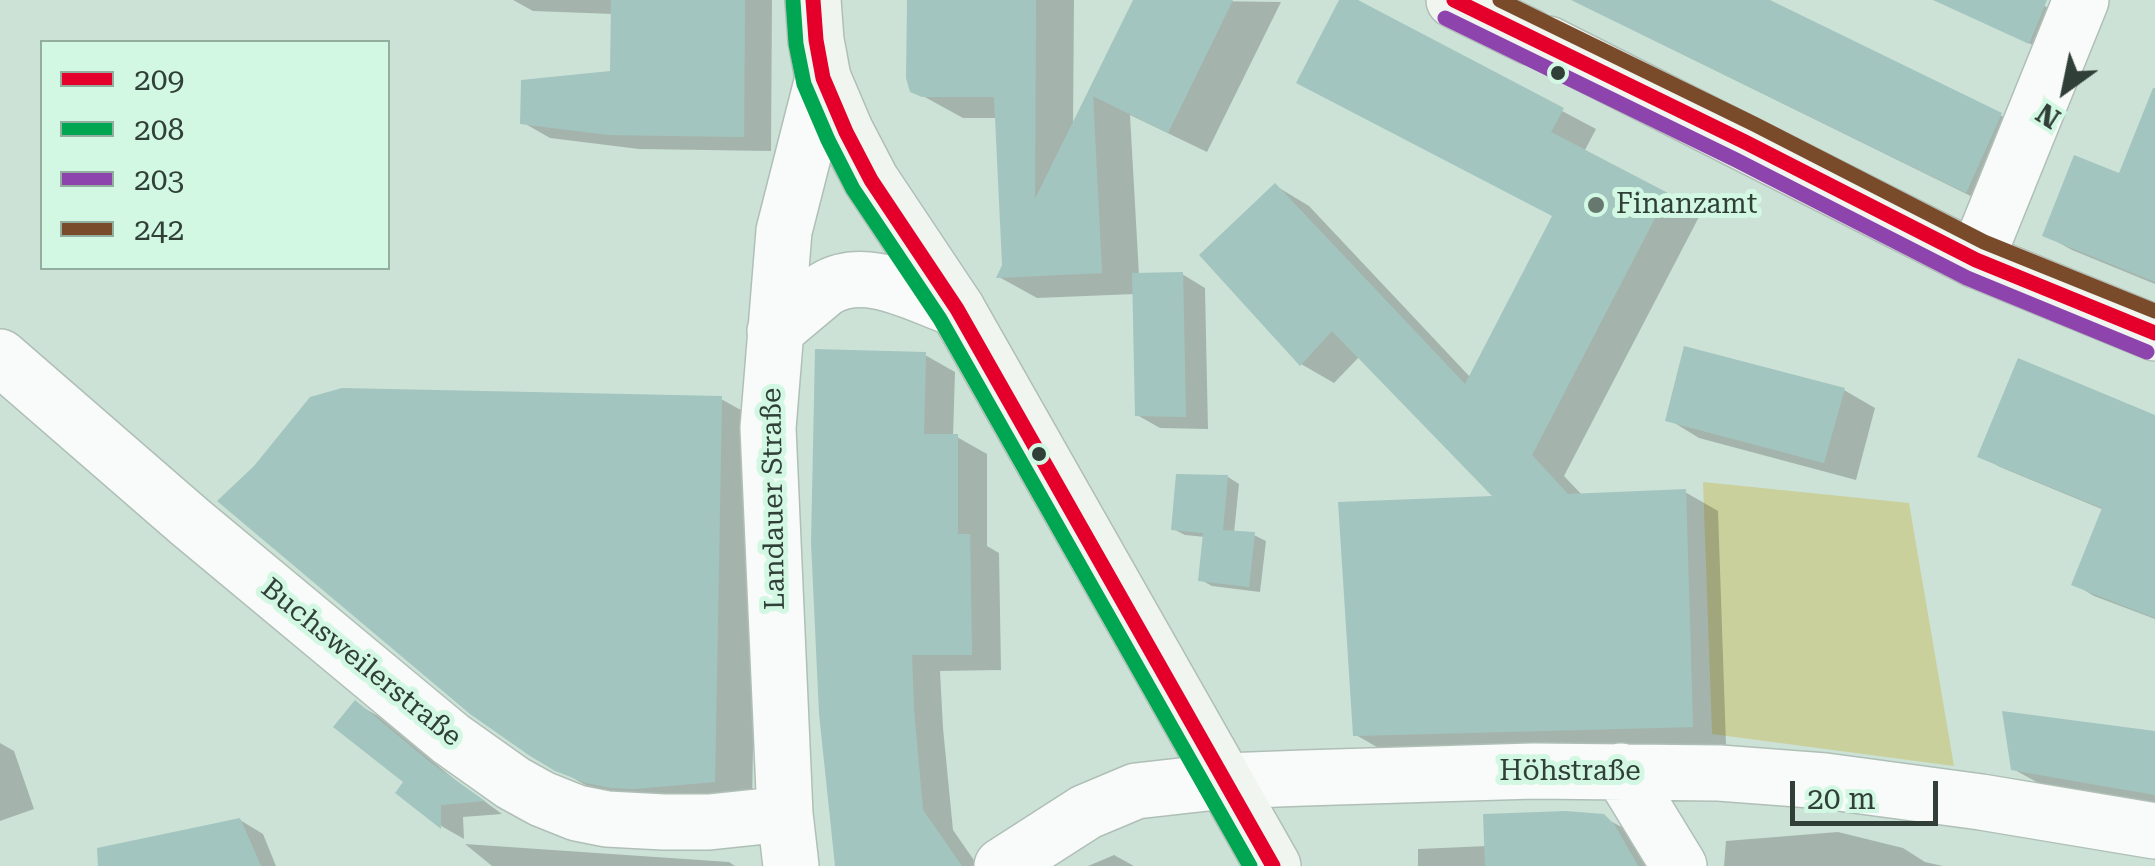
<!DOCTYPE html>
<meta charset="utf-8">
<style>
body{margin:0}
#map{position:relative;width:2155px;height:866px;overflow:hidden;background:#cde2d7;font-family:"Roboto Serif",serif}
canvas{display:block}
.legend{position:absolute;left:40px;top:40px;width:350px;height:230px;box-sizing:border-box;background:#d2f8e3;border:2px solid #91ae9e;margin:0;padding:12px 18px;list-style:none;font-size:30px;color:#303f37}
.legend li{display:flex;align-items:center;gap:20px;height:50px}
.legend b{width:50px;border:2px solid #91ae9e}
.north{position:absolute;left:2015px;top:40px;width:100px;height:100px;-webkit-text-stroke:8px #d2f8e3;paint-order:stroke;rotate:213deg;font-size:28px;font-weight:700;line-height:40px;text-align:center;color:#303f37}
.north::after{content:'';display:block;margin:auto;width:35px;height:45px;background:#303f37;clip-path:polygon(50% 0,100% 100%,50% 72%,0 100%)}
.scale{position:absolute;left:1790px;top:781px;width:148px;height:45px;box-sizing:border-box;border:5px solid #303f37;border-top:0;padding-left:12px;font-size:30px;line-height:35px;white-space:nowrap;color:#303f37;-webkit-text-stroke:8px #d2f8e3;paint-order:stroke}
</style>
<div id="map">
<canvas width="2155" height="866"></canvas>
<ul class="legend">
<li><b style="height:12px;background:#e4002b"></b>209</li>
<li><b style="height:12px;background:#00a651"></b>208</li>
<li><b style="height:12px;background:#8e44ad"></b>203</li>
<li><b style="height:12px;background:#7a4b2a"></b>242</li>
</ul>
<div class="north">N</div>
<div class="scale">20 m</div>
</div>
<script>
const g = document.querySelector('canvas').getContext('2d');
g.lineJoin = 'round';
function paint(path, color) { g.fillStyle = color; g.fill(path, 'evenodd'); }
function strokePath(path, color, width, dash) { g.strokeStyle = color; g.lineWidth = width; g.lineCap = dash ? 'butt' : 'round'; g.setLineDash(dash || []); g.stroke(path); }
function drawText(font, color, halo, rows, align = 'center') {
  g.font = font + ' "Roboto Serif",serif'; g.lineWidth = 10; g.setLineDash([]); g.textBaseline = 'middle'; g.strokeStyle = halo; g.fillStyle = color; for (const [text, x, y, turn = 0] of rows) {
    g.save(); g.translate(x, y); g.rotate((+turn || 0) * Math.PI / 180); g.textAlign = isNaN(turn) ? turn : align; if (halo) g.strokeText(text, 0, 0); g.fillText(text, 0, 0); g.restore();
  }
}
const green = new Path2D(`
 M1703,482L1909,503L1954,766L1712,734Z`);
const shadow = new Path2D(`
 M513,0H772L771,151L639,149L550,138L522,122L613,73V14L533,11Z
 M910,0H1074L1073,127L1135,0L1281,2L1207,152L1130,115L1139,275L1182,274L1205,288L1208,429L1160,428L1137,415L1135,294L1037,298L999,277L1005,265L997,118H963L912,90Z
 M1342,0H1353L1596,129L1584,152L1700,215L1564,476L1583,496L1685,492L1718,511L1726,745L1389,754L1356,735L1497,498L1360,356L1334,383L1301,364L1276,186L1309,206L1471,378L1554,217Z
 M1572,0H1766L2000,115L2032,133L1997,209Z
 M2004,0H2033L2056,12L2041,49L2004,31Z
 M2155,96V284L2072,250L2045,235L2120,176Z
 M925,355L955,372L953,437H957L987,454V546L999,553L1001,670L940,671L943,728L953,830L978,866H838Z
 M1844,390L1875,408L1856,480L1699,438L1668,419Z
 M721,399L759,420L752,803L596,791L531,754Z
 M2155,418V619L2094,596L2074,584L2104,510L2000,467L1980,456Z
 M1228,477L1239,484L1234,533L1254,535L1266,541L1260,592L1212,586L1201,580L1205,537L1185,535L1173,529Z
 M355,703L378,716L454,779L502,814L463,817L464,839L443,827L398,793L407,781Z
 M2155,735V805L2042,785L2013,769Z
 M0,743L14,751L34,809L0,821Z
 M1603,817L1627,830L1652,866H1418V849L1487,846Z
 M240,820L263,834L276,866H168Z
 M1838,832L1903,848L1925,862L1943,866H1724L1726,841Z
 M465,844L729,862L735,866H492Z
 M1114,855L1134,866H1088Z`);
const building = new Path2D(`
 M611,0H745L744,137L609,135L520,124L521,80L610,71Z
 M907,0H1036L1035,199L1133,0H1233L1168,133L1093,96L1102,273L996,278L1002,265L994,97H922L910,92L906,78Z
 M1339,0H1358L1564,108L1551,132L1668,193L1532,455L1568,494L1686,489L1693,727L1353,736L1338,502L1492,496L1332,331L1300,366L1199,255L1275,183L1465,384L1552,216L1296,83Z
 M1571,0H1770L2002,113L1966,193Z
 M1933,0H2047L2029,44Z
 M2153,88H2155V282L2042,236L2074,155L2119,173Z
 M1183,272L1186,417L1135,416L1132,273Z
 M1684,346L1845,388L1824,463L1665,421Z
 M815,349L926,352L924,434H958V534H970L972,655H912L914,710L923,810L962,866H835L819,714L811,543Z
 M2018,358L2155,415V618L2071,585L2102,508L1977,457Z
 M342,388L722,396L715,782L634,789L611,788L586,783L555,771L530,756L470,714L217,501L254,466L310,397Z
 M1176,474L1228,475L1223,530L1255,532L1249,587L1198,581L1203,533L1171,530Z
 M355,700L431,763L485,801L441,805V829L395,793L403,782L333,727Z
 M2002,711L2155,731V795L2011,770Z
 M1566,811L1604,814L1614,824L1638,866H1485L1483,814Z
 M240,818L261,866H98L97,848Z`);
const street = new Path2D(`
 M1976,260L2081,0
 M775,331L825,289C866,264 916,295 957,309
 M0,357L190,522L451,739L513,783L542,799L577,813L607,819L664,822H709L785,814
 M1621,771L1679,866
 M791,866L785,814L768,428L784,231L823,78
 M1002,866L1086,812L1136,791L1225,781L1304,778L1533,771L1719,773L1825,781L1981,802L2155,831`);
const secondary = new Path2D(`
 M813,0L816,40L823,78L846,132L871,180L957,309L1273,866
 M1454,0L1530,37
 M1548,44L1976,260L2155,333`);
const bus1 = new Path2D(`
 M813,0L816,40L823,78L846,132L871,180L957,309L1273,866
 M1454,0L1745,142L1976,260L2155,333`);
const bus2 = new Path2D(`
 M793,1L796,44L804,84L828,140L853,189L940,319L1250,866`);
const bus3 = new Path2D(`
 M1445,18L1736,160L1967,278L2147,352`);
const bus4 = new Path2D(`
 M1500,0L1754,124L1984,242L2155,311`);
const markers = [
 [1558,73,9,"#303f37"],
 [1596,205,10,"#67786f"],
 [1039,454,9,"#303f37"]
];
const poiNames = [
 ["Finanzamt",1616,205]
];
const streetNames = [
 ["Landauer Straße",774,499,-91],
 ["Buchsweilerstraße",361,663,39],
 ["Höhstraße",1570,772]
];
paint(green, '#cad09b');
paint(shadow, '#0003');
paint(building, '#a3c5bf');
strokePath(street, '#afbfb7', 58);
strokePath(secondary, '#afbfb7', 58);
strokePath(street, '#f8fbf9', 55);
strokePath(secondary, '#f0f5f0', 55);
strokePath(bus1, '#e4002b', 15);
strokePath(bus2, '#00a651', 15);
strokePath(bus3, '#8e44ad', 15);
strokePath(bus4, '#7a4b2a', 15);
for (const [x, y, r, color] of markers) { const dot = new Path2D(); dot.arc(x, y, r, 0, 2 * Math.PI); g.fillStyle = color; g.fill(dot); strokePath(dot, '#d2f8e3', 4); }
drawText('28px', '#303f37', '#d2f8e3', poiNames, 'left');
drawText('28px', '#303f37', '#d2f8e3', streetNames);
</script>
